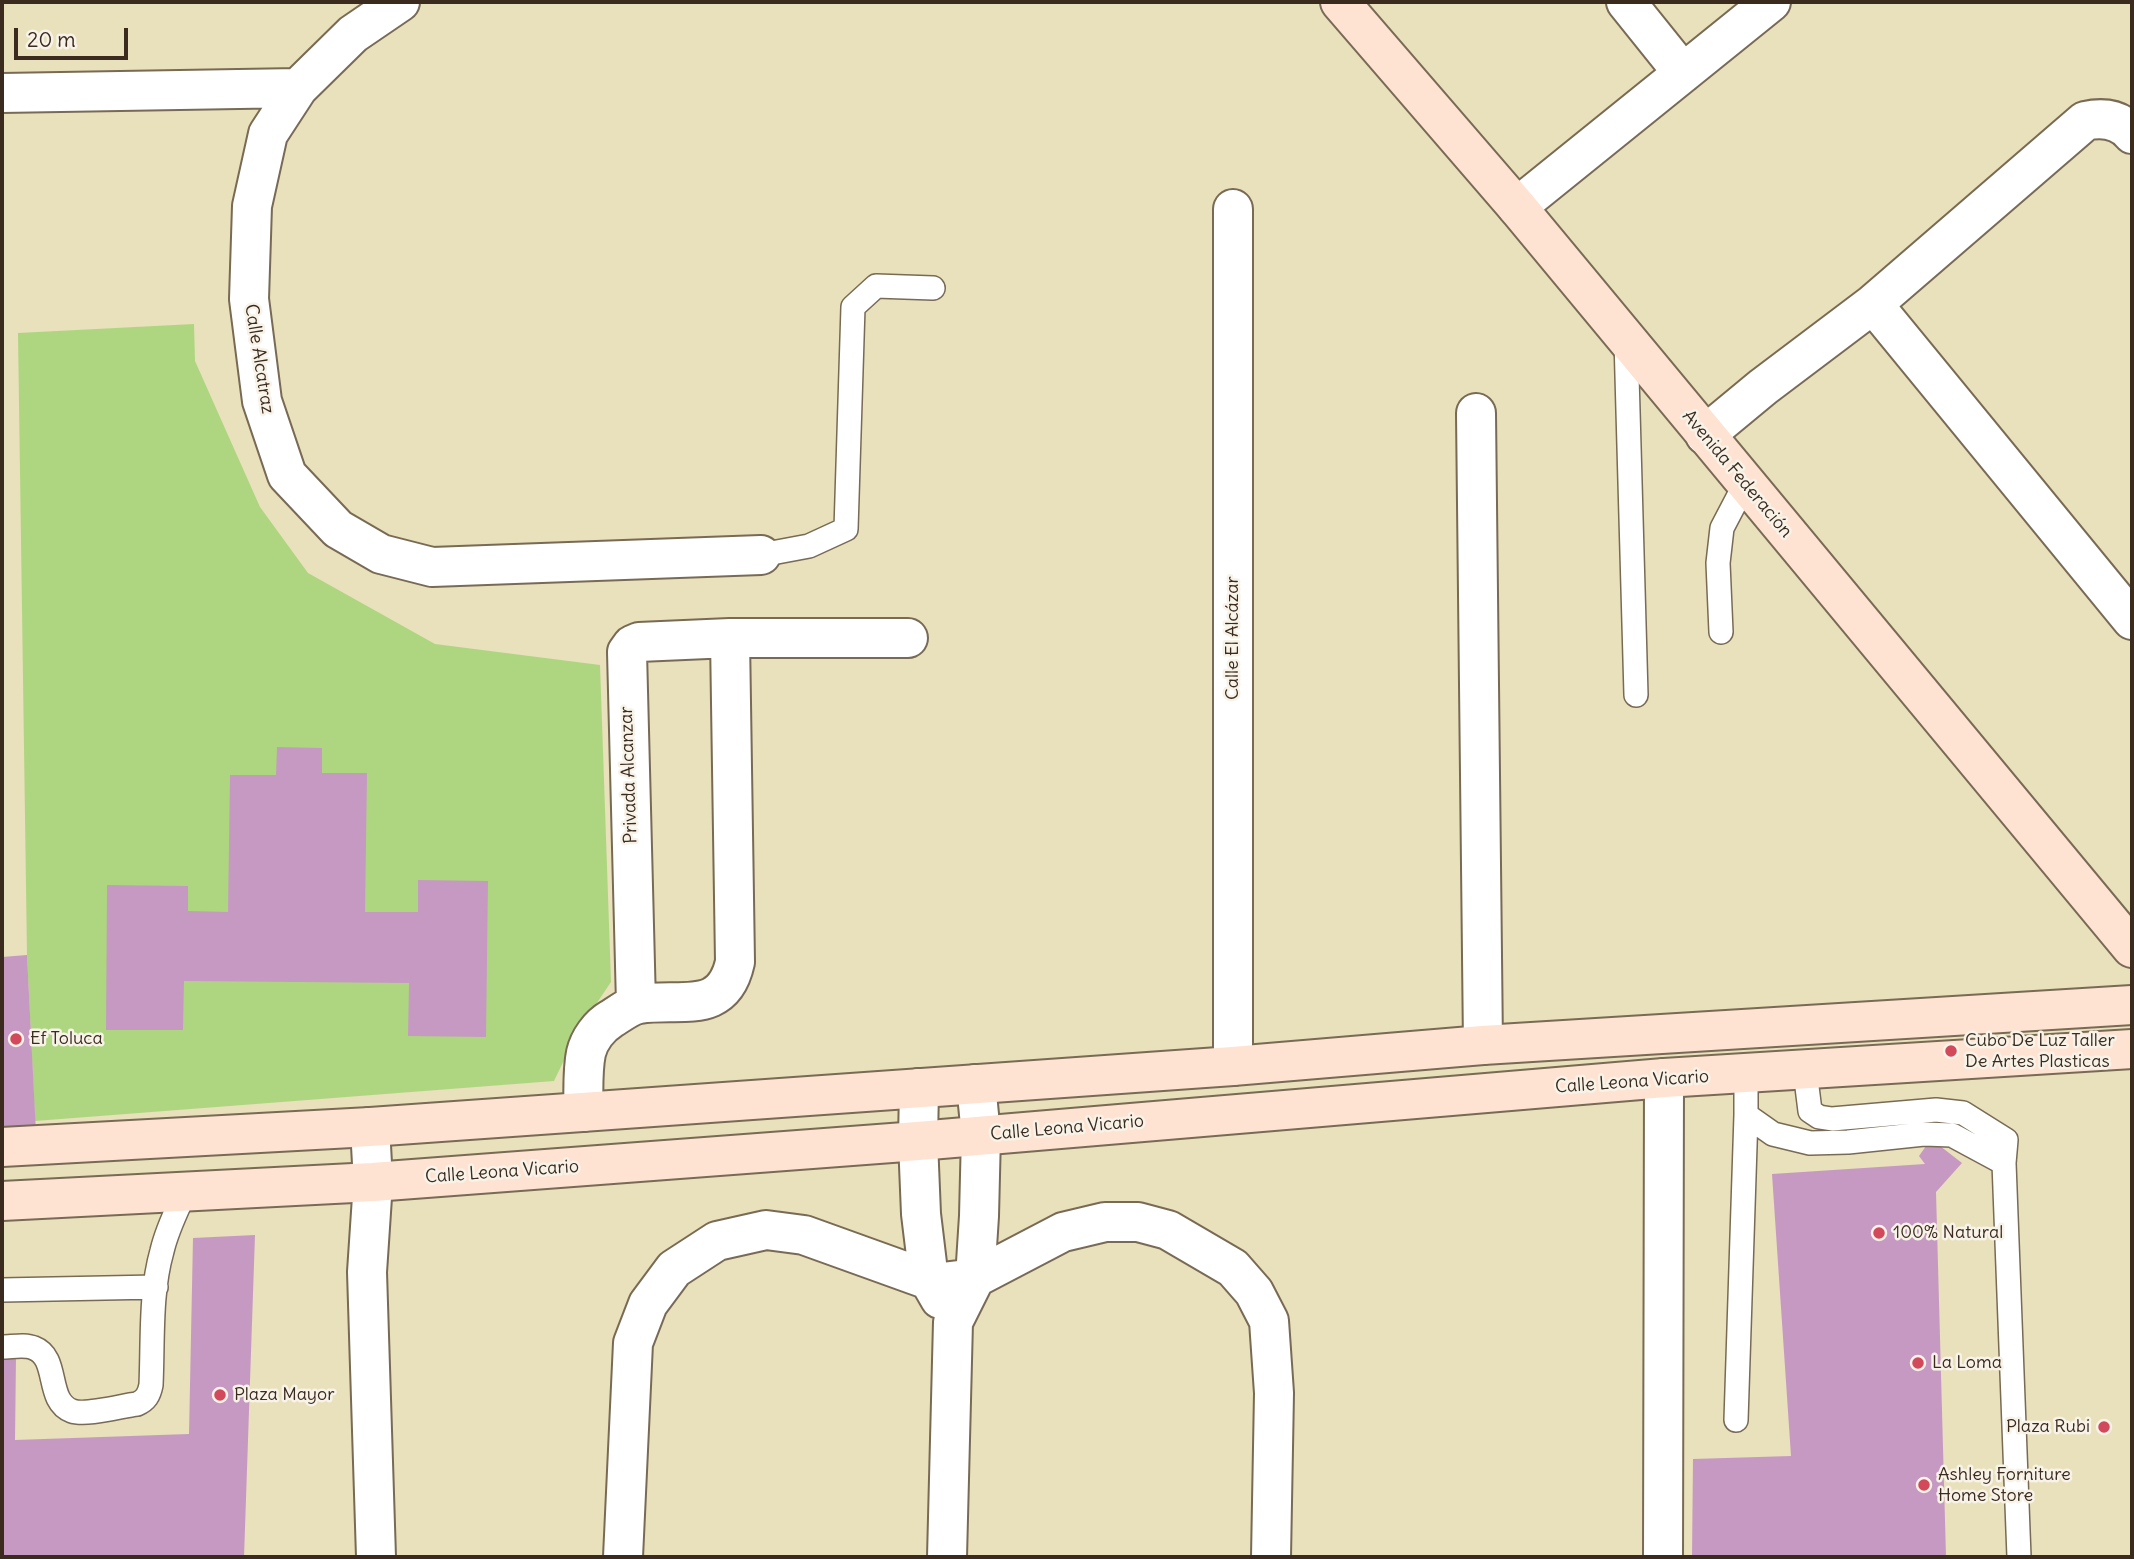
<!DOCTYPE html>
<meta charset="utf-8">
<style>
body{margin:0}
#map{position:relative;width:2134px;height:1559px;overflow:hidden;background:#e9e0bc;font-family:Delius,sans-serif}
canvas{display:block}
.frame{position:absolute;inset:0;border:4px solid #3b2a1e;pointer-events:none}
.scale{position:absolute;left:14px;top:28px;width:114px;height:32px;box-sizing:border-box;border:4px solid #3b2a1e;border-top:0;padding-left:9px;font-size:21px;line-height:24px;white-space:nowrap;color:#3b2a1e;-webkit-text-stroke:5px #f7f3e8;paint-order:stroke}
</style>
<div id="map">
<canvas width="2134" height="1559"></canvas>
<div class="frame"></div>
<div class="scale">20 m</div>
</div>
<script>
const g = document.querySelector('canvas').getContext('2d');
g.lineJoin = 'round';
function paint(path, color) { g.fillStyle = color; g.fill(path, 'evenodd'); }
function strokePath(path, color, width, dash) { g.strokeStyle = color; g.lineWidth = width; g.lineCap = dash ? 'butt' : 'round'; g.setLineDash(dash || []); g.stroke(path); }
function drawText(font, color, halo, rows, align = 'center') {
  g.font = font + ' Delius,sans-serif'; g.lineWidth = 5; g.setLineDash([]); g.textBaseline = 'middle'; g.strokeStyle = halo; g.fillStyle = color; for (const [text, x, y, turn = 0] of rows) {
    g.save(); g.translate(x, y); g.rotate((+turn || 0) * Math.PI / 180); g.textAlign = isNaN(turn) ? turn : align; if (halo) g.strokeText(text, 0, 0); g.fillText(text, 0, 0); g.restore();
  }
}
const green = new Path2D(`
 M194,324L195,361L260,507L308,573L435,644L600,665L611,982L578,1031L554,1081L35,1121L27,955L18,333Z`);
const building = new Path2D(`
 M277,747L322,748V773H367L365,912H418V880L488,881L486,1037L408,1036L409,983L184,981L183,1030H106L107,885L188,886V911L228,912L230,775H276Z
 M27,955L36,1133L2,1135V957Z
 M1931,1139L1962,1163L1936,1192L1946,1557H1692L1693,1459L1791,1456L1772,1174L1925,1164L1919,1156Z
 M255,1235L244,1557H2V1357L16,1356L15,1440L189,1434L193,1238Z`);
const lane = new Path2D(`
 M1626,340L1636,695
 M761,555L809,546L846,529L853,307L876,286L933,288
 M1721,632L1718,563L1722,528L1745,484
 M1805,1071L1810,1111L1819,1117L1832,1119L1936,1110L1963,1113L2006,1140L2004,1163L2019,1557
 M1746,1115L1773,1134L1810,1143L1848,1142L1924,1134L1952,1135L2004,1163
 M2,1290L156,1287
 M2,1347C12,1347 25,1344 34,1348C60,1358 45,1401 72,1411C86,1416 121,1406 137,1404C146,1400 149,1395 151,1385C153,1341 150,1293 162,1251C167,1229 177,1210 186,1190
 M1736,1420L1746,1115V1074`);
const street = new Path2D(`
 M400,2L353,34L298,88L268,134L252,206L249,299L262,401L287,475L338,529L381,554L432,567L761,555
 M1626,2L1683,73
 M2,93L298,88
 M1517,207L1771,2
 M1873,304L2132,620
 M1476,413L1483,1045
 M1705,435L1763,387L1873,304L2085,121C2103,117 2120,119 2132,134
 M636,1004L627,652L632,645L639,642L730,638H908
 M1233,1066V209
 M919,1088L918,1141L921,1214L929,1280L940,1299
 M583,1112C584,1093 582,1072 586,1053C589,1040 599,1026 611,1019C619,1014 629,1006 639,1004C680,997 723,1017 735,962L730,638
 M370,1127L373,1182L367,1272L376,1557
 M623,1557L633,1343L648,1304L674,1269L717,1241L766,1230L804,1235L929,1280L942,1282L975,1278L1063,1232L1105,1222H1138L1168,1230L1233,1268L1254,1292L1269,1321L1274,1393L1271,1557
 M947,1557L953,1322L975,1278L979,1216L981,1135L976,1084
 M1663,1557L1664,1078`);
const secondary = new Path2D(`
 M1340,2L1517,207L2132,948
 M2,1147L370,1127L1233,1066L1483,1045L2132,1005
 M2,1201L373,1182L918,1141L1664,1078L2132,1049`);
const markers = [
 [16,1039,7,"#d1495b"],
 [1951,1051,7,"#d1495b"],
 [1879,1233,7,"#d1495b"],
 [1918,1363,7,"#d1495b"],
 [220,1395,7,"#d1495b"],
 [2104,1427,7,"#d1495b"],
 [1924,1485,7,"#d1495b"]
];
const streetNames = [
 ["Calle Alcatraz",259,359,81],
 ["Avenida Federación",1737,474,50],
 ["Calle El Alcázar",1233,638,-90],
 ["Privada Alcanzar",629,775,-92],
 ["Calle Leona Vicario",1632,1082,-4],
 ["Calle Leona Vicario",1067,1128,-5],
 ["Calle Leona Vicario",502,1172,-4]
];
const poiNames = [
 ["Ef Toluca",30,1039],
 ["Cubo De Luz Taller",1965,1041],
 ["De Artes Plasticas",1965,1062],
 ["100% Natural",1893,1233],
 ["La Loma",1932,1363],
 ["Plaza Mayor",234,1395],
 ["Plaza Rubi",2090,1427,"right"],
 ["Ashley Forniture",1938,1475],
 ["Home Store",1938,1496]
];
paint(green, '#aed680');
paint(building, '#c699c2');
strokePath(lane, '#786a55', 26);
strokePath(street, '#786a55', 42);
strokePath(secondary, '#786a55', 42);
strokePath(lane, '#fff', 23);
strokePath(street, '#fff', 38);
strokePath(secondary, '#fee3d2', 38);
for (const [x, y, r, color] of markers) { const dot = new Path2D(); dot.arc(x, y, r, 0, 2 * Math.PI); g.fillStyle = color; g.fill(dot); strokePath(dot, '#f7f3e8', 2.5); }
drawText('18px', '#3b2a1e', '#f7f3e8', streetNames);
drawText('18px', '#3b2a1e', '#f7f3e8', poiNames, 'left');
</script>
